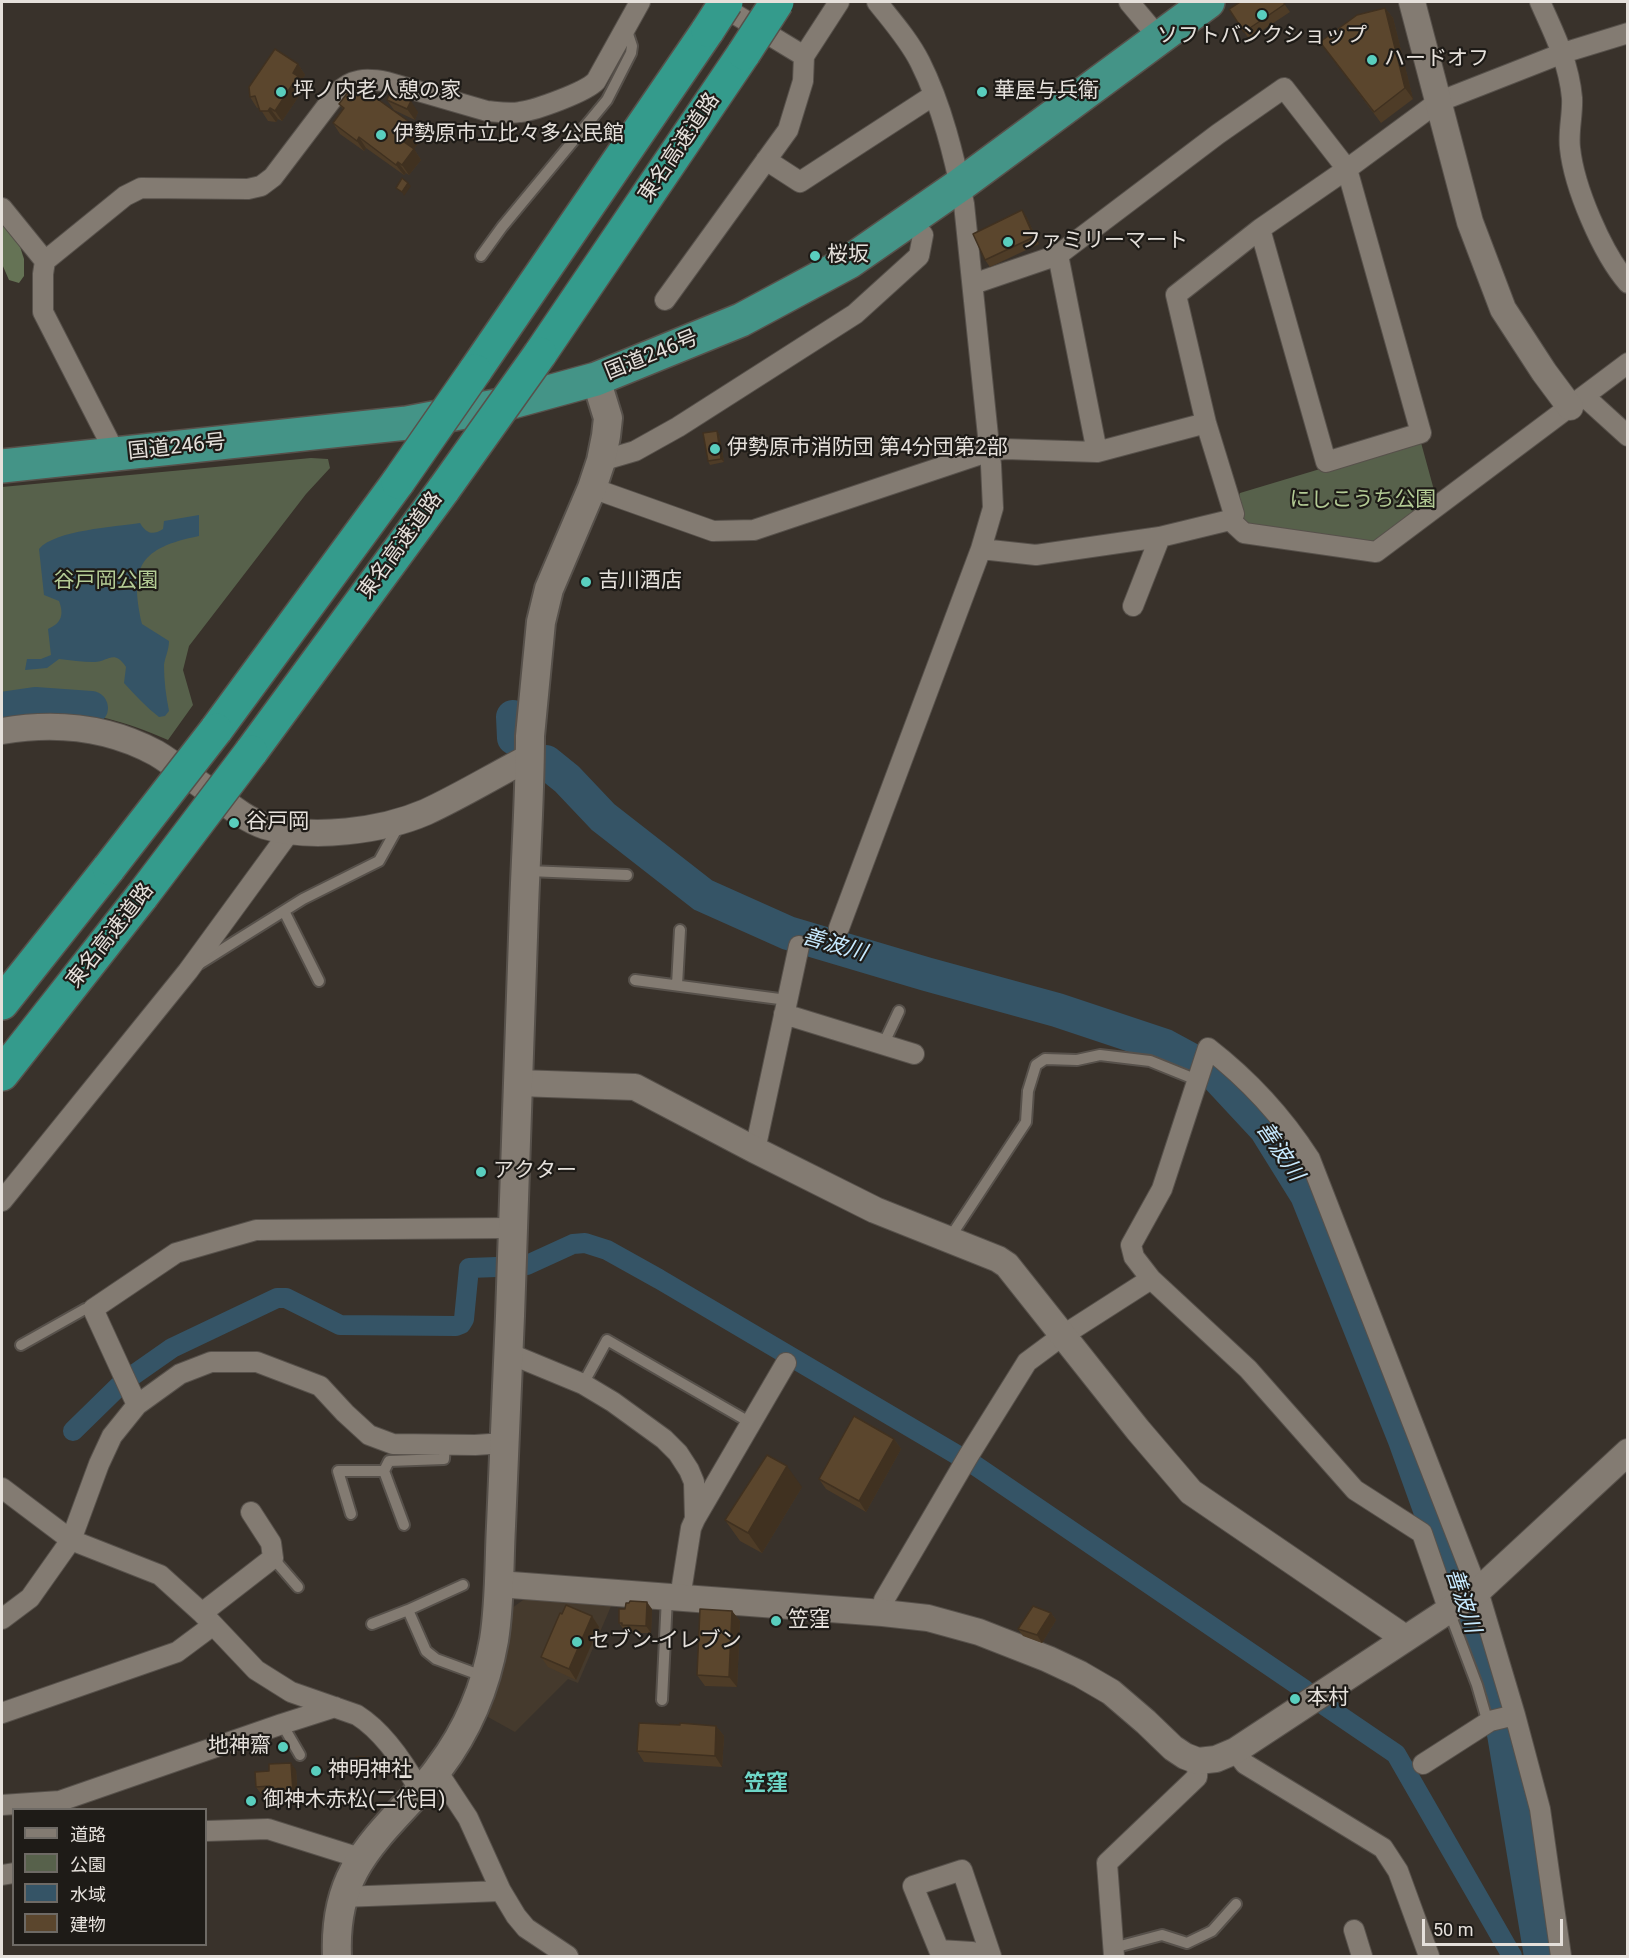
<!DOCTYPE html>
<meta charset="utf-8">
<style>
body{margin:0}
#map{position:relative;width:1629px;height:1958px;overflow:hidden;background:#39322b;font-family:Roboto,"Noto Sans JP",sans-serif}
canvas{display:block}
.frame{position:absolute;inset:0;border:3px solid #e5e0db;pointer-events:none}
.legend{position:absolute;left:12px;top:1808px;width:195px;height:138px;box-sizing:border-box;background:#1e1b17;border:2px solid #6e6a65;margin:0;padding:8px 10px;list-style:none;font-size:18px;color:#e5e0db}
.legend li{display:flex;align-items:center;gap:12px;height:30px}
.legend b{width:30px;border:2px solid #6e6a65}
.scale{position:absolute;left:1422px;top:1919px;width:141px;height:27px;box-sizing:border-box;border:3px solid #e5e0db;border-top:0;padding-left:8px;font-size:18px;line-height:21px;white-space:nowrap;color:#e5e0db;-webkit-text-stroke:4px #1e1b17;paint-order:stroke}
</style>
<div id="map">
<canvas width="1629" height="1958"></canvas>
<div class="frame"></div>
<ul class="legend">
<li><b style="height:8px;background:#837b72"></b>道路</li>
<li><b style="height:16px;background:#57614b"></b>公園</li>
<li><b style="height:16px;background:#355466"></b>水域</li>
<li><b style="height:16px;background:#5b462d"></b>建物</li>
</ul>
<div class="scale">50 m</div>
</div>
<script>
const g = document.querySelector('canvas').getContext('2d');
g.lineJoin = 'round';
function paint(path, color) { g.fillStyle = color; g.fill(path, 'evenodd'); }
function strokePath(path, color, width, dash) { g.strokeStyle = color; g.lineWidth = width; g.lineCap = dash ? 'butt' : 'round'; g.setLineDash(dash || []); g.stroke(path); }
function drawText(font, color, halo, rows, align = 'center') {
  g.font = font + ' Roboto,"Noto Sans JP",sans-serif'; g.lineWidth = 4.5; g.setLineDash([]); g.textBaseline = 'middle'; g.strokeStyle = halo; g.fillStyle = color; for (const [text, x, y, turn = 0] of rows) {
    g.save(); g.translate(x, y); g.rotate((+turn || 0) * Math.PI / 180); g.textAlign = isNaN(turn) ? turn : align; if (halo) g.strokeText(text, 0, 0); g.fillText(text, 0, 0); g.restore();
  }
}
const built = new Path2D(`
 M530,1595L612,1604L578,1683L568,1679L515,1732L488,1717L503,1671L512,1608Z`);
const green = new Path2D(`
 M1420,439L1437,501L1374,548L1242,526L1236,505L1240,493Z
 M311,458L328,459L330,468L306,494L189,646L183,670L193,705L168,740C107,714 68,706 2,716V487Z`);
const forest = new Path2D(`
 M2,219L15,231L24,259V276L19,283L9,280L2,264Z`);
const water = new Path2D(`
 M199,515V536C140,548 129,566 142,624L169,641C169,650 165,657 164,665C164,681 166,696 169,711L165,716L159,717C146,707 135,695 124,683L126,667C113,648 108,663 93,662C82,662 71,660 59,659L47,668L25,670L27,659H41L51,655L48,629C62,623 64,614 59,601L44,595L39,549C55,530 115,527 140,523C146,533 152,536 163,529L164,521Z`);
const canal = new Path2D(`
 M527,1265L573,1244L585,1243L607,1250L659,1279L959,1456
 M132,1376L172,1348L277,1298H286L340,1325L456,1326L461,1324L464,1319L469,1268L497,1267
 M73,1431L119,1386
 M973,1464L1305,1690
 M1324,1705L1396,1754L1512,1956`);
const river = new Path2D(`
 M2,709L35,704L91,708
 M513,717L514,738
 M546,762L567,779L603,817L703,895L788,933L926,974L1057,1010L1165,1046L1213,1072L1266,1129L1307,1195L1405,1440L1456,1582L1492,1690L1504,1734L1541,1956`);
const service = new Path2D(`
 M481,256L502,227L607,100L631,53L632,46L626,28
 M528,871L627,875
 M284,911L319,981
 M199,964L303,899L379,861L399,825
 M635,980L787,1000
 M677,985L680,930
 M883,1045L899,1011
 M949,1239L1026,1122L1028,1091L1036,1065L1045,1059L1077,1060L1100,1055L1150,1061L1197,1080
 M21,1345L85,1309H93
 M583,1384L607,1340L751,1423
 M351,1514L338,1471H384
 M404,1525L384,1471L389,1461L444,1459L445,1445
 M273,1558L298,1587
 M463,1585L408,1610L426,1651L436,1659L485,1677
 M1449,1611L1477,1685L1488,1723
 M372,1624L408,1610
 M662,1700L667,1597
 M282,1724L300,1755
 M1113,1948L1162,1935L1187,1943L1212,1931L1236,1904`);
const minor = new Path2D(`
 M715,2L804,56
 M1129,2L1160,39
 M1540,2C1554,33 1569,63 1572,98C1573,114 1568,131 1570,148C1574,187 1602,253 1628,283
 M766,160L800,182L934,95
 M2,208L45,261
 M1058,255L1097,452
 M973,284L1058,255L1218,134L1284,88L1347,169L1421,433L1326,462L1260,229
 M665,300L788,130L803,81L804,56L839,2
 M1585,397L1628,436
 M115,455L108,439L43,312V274L45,261L125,196L141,188L248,189L261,186L273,177L336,94C351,78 366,78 387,82L487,111C498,112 509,114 520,112C536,110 586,92 596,81L640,2
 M601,461L635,451L678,427L855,314L919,256L923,235L911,220
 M592,488L713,531L754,530L990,451L1005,449L1097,452L1206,423
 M1230,520L1234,514L1206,423L1176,295L1260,229L1347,169L1438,102L1563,53L1628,33
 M1230,520L1244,533L1376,552L1628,363
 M981,549L1036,555L1160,537L1230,520
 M1133,606L1160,537
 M839,928L981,549L993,508L991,465L964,204C954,156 942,106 920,62C909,40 892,21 877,2
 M784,1014L914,1054
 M755,1150L799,946
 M2,1201L188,971L291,830
 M508,1353L583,1384L613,1402L664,1439L678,1453L689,1470L694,1482L695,1519
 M137,1405L93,1309L176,1253L256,1230L513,1228
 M2,1488L71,1540L160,1575L202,1613L256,1670L291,1692L357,1715C384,1732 405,1764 420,1791
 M680,1598L691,1528L695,1519L786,1363
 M1449,1611L1422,1533L1355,1490L1248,1369L1151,1279L1134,1257L1131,1245L1162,1189L1208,1048C1248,1079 1283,1117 1310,1159L1478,1591L1515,1715L1540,1809L1561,1956
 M202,1613L273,1558L271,1543L251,1512
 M883,1613L884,1600L969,1455L1027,1362L1062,1336L1151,1279
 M2,1619L30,1598L71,1540L99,1464L112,1436L137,1405L180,1374L211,1362H257L320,1386L345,1413L369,1435L393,1444L475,1445L505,1443
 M2,1713L177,1652L212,1626
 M1235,1751L1245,1764L1383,1848L1398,1871L1429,1956
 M1423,1764L1490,1721L1515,1715
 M437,1771L468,1818L501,1891L516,1916L526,1928L568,1956
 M2,1805L60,1801L282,1724L335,1707
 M206,1831L268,1829L360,1858
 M2,1875L14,1873
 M342,1897L501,1891
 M1354,1930L1362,1956
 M980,1956L972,1952L939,1950L913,1886L962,1870L991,1956
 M1114,1956L1107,1863L1197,1777L1198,1761`);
const tertiary = new Path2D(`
 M1412,2L1470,222L1503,309L1544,372L1570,407
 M2,731C54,722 108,727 156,753C173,763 188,776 204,787C223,800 243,819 265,826C312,840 382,831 426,812C461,796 495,775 530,757
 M518,1083L635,1087L755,1150L875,1210L998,1259L1007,1265L1138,1430L1191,1492L1405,1638
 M498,1584L883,1613L928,1618L979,1632L1048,1659L1080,1674L1111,1692L1146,1722L1173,1748L1185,1756L1198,1761L1216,1759L1235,1751L1478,1591L1628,1452`);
const secondary = new Path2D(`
 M337,1956C334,1883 362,1852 410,1801C420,1791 431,1780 439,1768C467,1731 486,1686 494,1640C500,1603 499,1564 501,1526C504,1456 507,1386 510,1316C515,1180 520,1044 524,908C526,851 530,794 530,736L541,622L549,589L592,488L601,461L606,436L608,418L596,379`);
const trunk = new Path2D(`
 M2,466L407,423L501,405L596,379L741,320L849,262L960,185L1208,2`);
const motorway = new Path2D(`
 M540,354L744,53
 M475,371L708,30
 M216,730L398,482
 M251,752L444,489
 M2,1003L109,868
 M2,1074L142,896`);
const motorwayBridge = new Path2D(`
 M708,30L726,2
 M744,53L777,2
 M398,482L475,371
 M444,489L540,354
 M109,868L216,730
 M142,896L251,752`);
const wall = new Path2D(`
 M1283,2L1290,12L1249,39L1229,9Z
 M1385,8L1393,18L1413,99L1381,123L1320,42Z
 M298,64L305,75L301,81L305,87L282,121L278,119L276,122L268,121L259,107L257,108L250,97Z
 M387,100L418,112L415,120L394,110Z
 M339,104L415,126L423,137L414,149L421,160L409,175L406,173L404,175L366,148L364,151L340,134L333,123L343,109Z
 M1022,210L1027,218L1039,244L990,267L985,260Z
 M717,431L719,434L724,462L710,465L708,461Z
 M894,1439L901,1449L866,1512L826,1489L819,1479Z
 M802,1487L762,1553L740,1541L725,1520Z
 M652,1609L651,1633H627L625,1630H624L619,1623Z
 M732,1611L740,1621L737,1687L705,1686L697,1675Z
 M1051,1613L1056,1620L1042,1643L1023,1636L1018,1629Z
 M592,1616L599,1627L576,1680L548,1667L541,1657Z
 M680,1725L716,1726L724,1736L722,1767L644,1762L637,1751Z
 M369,1761V1769H358L355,1766Z
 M296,1770L298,1799L276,1800L271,1794H261L256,1787Z`);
const shadedWall = new Path2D(`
 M1385,8L1393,18L1413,99L1405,88Z
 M298,64L305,75L301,81L305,87L282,121L275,111L293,73Z
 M411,101L418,112L415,120L407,109Z
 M270,108L278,119L276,122L268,111Z
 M415,126L423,137L411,153L404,142Z
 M359,137L366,148L364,151L357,141Z
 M414,149L421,160L409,175L402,165Z
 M398,162L406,173L404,175L396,165Z
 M408,183L411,186L404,196L402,192Z
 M1022,210L1027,218L1039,244L1034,237Z
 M717,431L719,434L724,462L721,459Z
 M894,1439L901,1449L866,1512L859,1501Z
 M787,1466L802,1487L762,1553L748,1533Z
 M647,1602L652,1609L651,1633L646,1626Z
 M732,1611L740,1621L737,1687L729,1677Z
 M1051,1613L1056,1620L1042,1643L1037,1635Z
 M592,1616L599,1627L576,1680L569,1669Z
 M716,1726L724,1736L722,1767L715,1756Z
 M366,1757L369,1761V1769L366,1766Z
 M291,1763L296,1770L298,1799L293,1792Z`);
const building = new Path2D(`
 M1240,2H1283L1285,4L1244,32L1229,9Z
 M1385,8L1405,88L1374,112L1320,42L1357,15Z
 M275,49L298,64L293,73L298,76L275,111L270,108L268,111H260L255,96L250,97L249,87Z
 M355,83L415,126L404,142L414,149L402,165L398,162L396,165L359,137L357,141L333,123L344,108L339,104Z
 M390,92L411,101L407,109L387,100Z
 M402,178L408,183L402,192L396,188Z
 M1022,210L1034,237L985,260L973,234Z
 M717,431L721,459L708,461L703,433Z
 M854,1416L894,1439L859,1501L819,1479Z
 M767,1455L787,1466L748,1533L725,1520Z
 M630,1601L647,1602L646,1626L622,1625V1623H619V1609H625L626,1603H629Z
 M566,1605L592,1616L569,1669L541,1657L560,1613L562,1614Z
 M1033,1606L1051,1613L1037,1635L1018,1629Z
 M700,1609L732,1611L729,1677L697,1675Z
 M639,1723L680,1725V1723L716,1726L715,1756L637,1751Z
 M356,1757H366V1766H355Z
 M291,1763L293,1792L271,1793L270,1786L256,1787L255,1772L269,1771V1764Z`);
const markers = [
 [1262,15,6,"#59cebe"],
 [1372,60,6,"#59cebe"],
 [281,92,6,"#59cebe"],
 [982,92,6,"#59cebe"],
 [381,135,6,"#59cebe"],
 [1008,242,6,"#59cebe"],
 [815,256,6,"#59cebe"],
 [715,449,6,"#59cebe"],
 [586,582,6,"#59cebe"],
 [234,823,6,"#59cebe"],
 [481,1172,6,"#59cebe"],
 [776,1621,6,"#59cebe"],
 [577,1642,6,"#59cebe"],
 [1295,1699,6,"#59cebe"],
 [283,1747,6,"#59cebe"],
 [316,1771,6,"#59cebe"],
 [251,1801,6,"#59cebe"]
];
const poiNames = [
 ["ソフトバンクショップ",1262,37,"center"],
 ["ハードオフ",1384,60],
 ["坪ノ内老人憩の家",293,92],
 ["華屋与兵衛",994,92],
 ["伊勢原市立比々多公民館",393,135],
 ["ファミリーマート",1020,242],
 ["桜坂",827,256],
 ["伊勢原市消防団 第4分団第2部",727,449],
 ["吉川酒店",598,582],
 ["谷戸岡",246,823],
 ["アクター",493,1172],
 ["笠窪",788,1621],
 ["セブン-イレブン",589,1642],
 ["本村",1307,1699],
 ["地神齋",271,1747,"right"],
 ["神明神社",328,1771],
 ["御神木赤松(二代目)",263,1801]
];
const streetNames = [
 ["東名高速道路",680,148,-56],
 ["国道246号",652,356,-22],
 ["国道246号",177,448,-6],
 ["東名高速道路",401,546,-54],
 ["東名高速道路",111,936,-52]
];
const parkNames = [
 ["にしこうち公園",1363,501],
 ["谷戸岡公園",106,582]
];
const waterNames = [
 ["善波川",834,946,16],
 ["善波川",1279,1152,56],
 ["善波川",1462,1601,72]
];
const neighbourhoodNames = [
 ["笠窪",766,1784]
];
paint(built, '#453a2d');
paint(green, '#57614b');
paint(forest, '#657355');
paint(water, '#355466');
strokePath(canal, '#355466', 20);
strokePath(river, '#355466', 34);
strokePath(service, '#57514b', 14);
strokePath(minor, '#57514b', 22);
strokePath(tertiary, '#57514b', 28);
strokePath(secondary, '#57514b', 32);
strokePath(trunk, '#57514b', 36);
strokePath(motorway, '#57514b', 36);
strokePath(service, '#837b72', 10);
strokePath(minor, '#837b72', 20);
strokePath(tertiary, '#837b72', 26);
strokePath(secondary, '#837b72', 28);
strokePath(trunk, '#449487', 33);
strokePath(motorway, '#349b8c', 33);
strokePath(motorwayBridge, '#57514b', 36, []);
strokePath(motorwayBridge, '#349b8c', 33);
paint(wall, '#4e3c27');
paint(shadedWall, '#403120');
paint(building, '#5b462d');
strokePath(building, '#403120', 1.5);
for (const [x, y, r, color] of markers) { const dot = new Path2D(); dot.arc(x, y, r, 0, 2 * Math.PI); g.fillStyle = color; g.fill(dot); strokePath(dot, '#1e1b17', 2); }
drawText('21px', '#e5e0db', '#1e1b17', poiNames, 'left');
drawText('21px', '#e5e0db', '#1e1b17', streetNames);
drawText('21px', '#b4cc95', '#1e1b17', parkNames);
drawText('italic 22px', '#c7eaff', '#1e1b17', waterNames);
drawText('bold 22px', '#6ed6c7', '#1e1b17', neighbourhoodNames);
</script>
